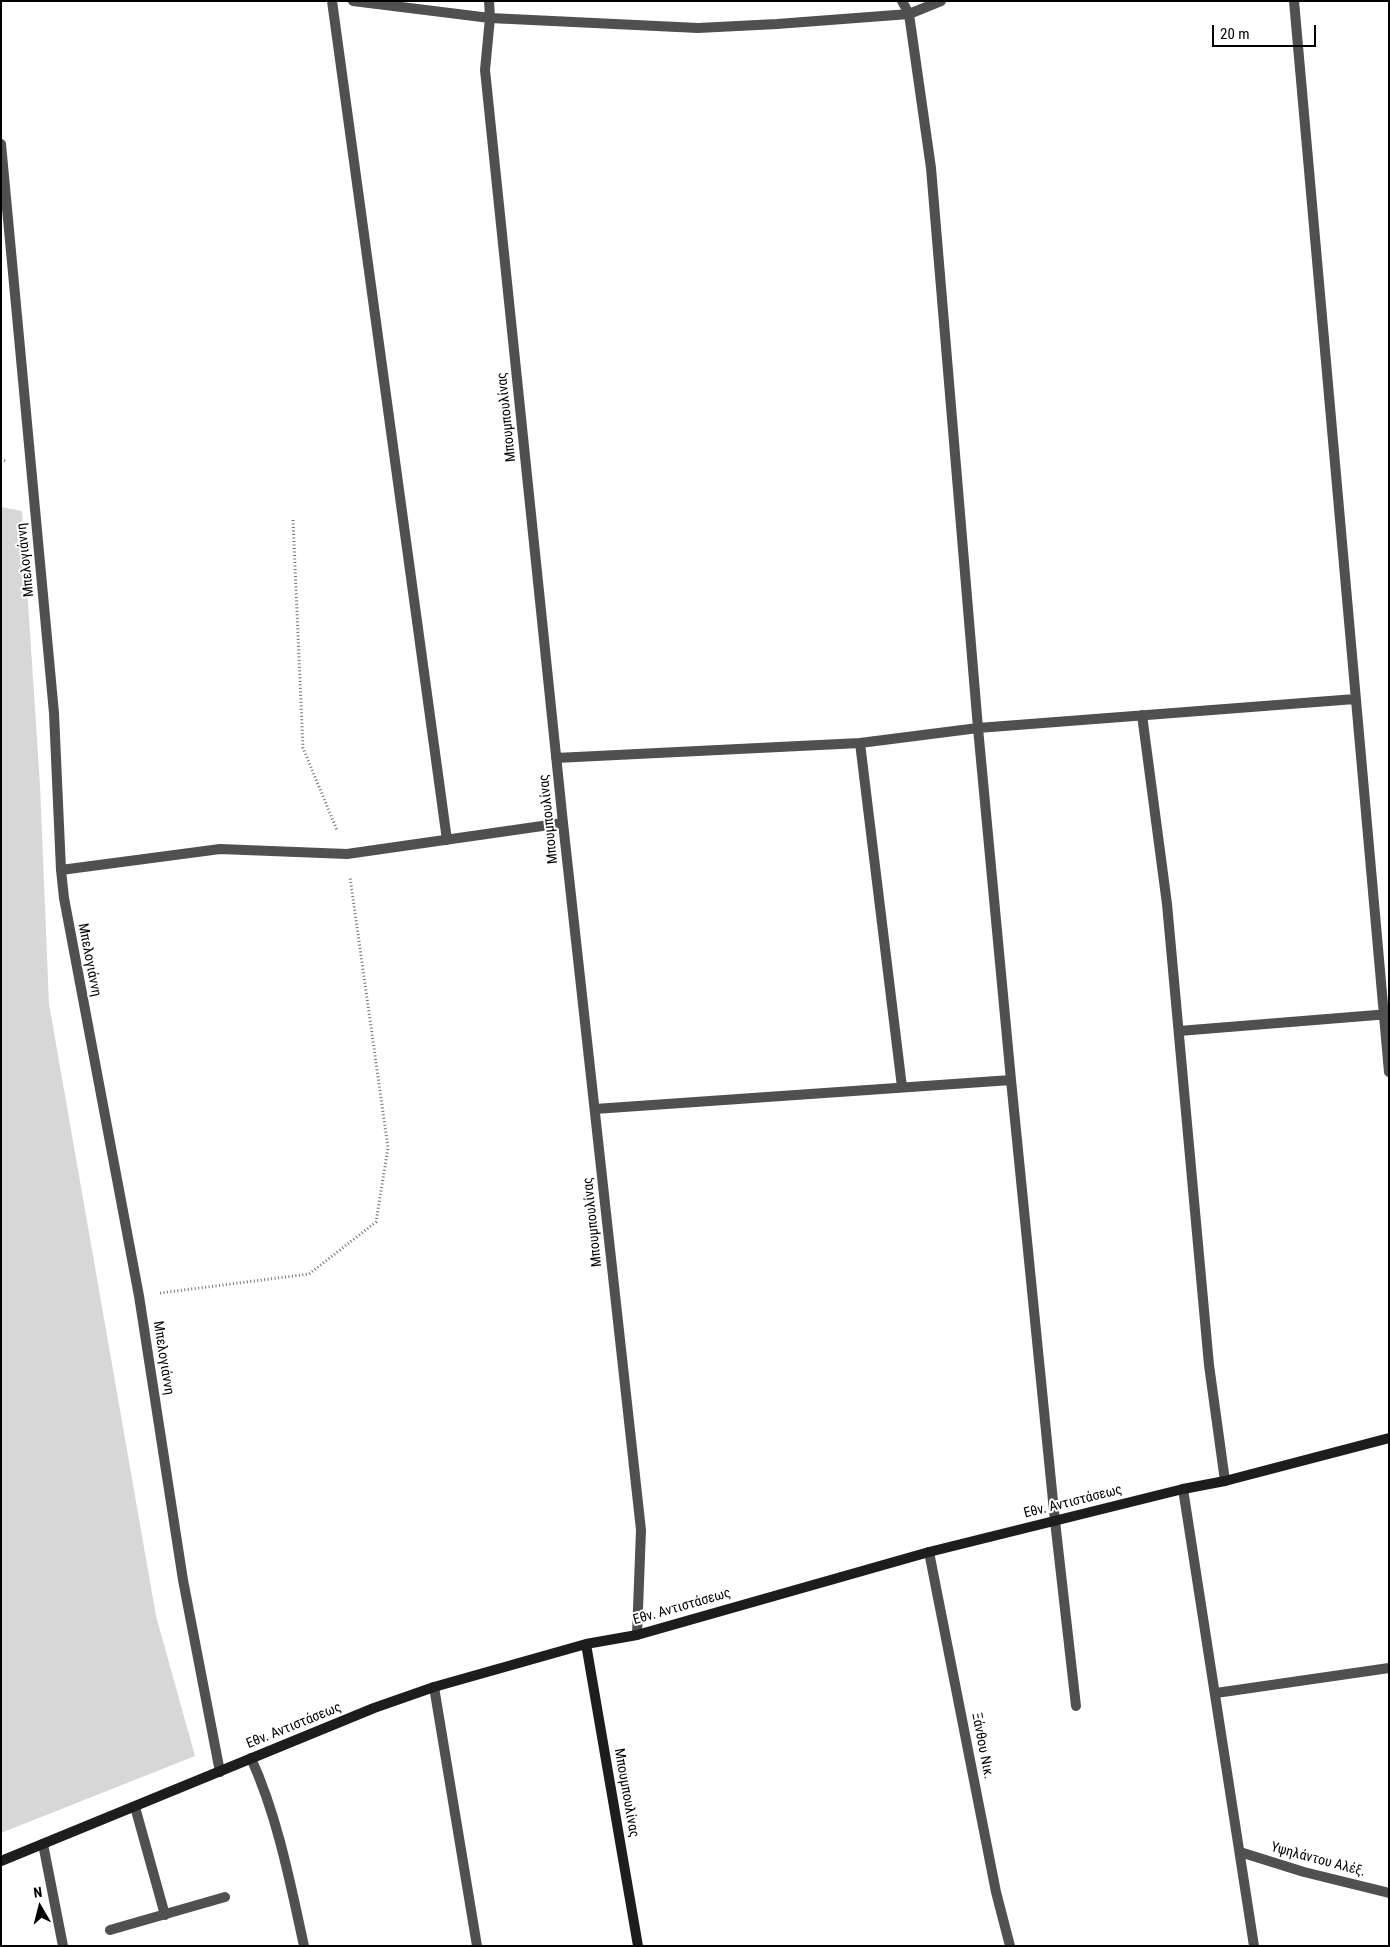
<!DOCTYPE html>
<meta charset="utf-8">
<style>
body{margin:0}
#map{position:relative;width:1390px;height:1947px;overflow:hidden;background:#fff;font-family:"Roboto Condensed",sans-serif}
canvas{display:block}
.frame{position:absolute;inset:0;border:2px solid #000;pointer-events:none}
.north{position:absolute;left:15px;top:1882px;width:50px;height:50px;-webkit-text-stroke:4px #fff;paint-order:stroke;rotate:352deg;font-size:14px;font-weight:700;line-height:20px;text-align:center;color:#000}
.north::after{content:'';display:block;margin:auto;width:18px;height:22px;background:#000;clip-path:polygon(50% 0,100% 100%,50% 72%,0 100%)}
.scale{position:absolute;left:1212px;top:25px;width:104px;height:22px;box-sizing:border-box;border:2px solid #000;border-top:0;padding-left:6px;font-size:15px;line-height:18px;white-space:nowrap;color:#000;-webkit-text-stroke:4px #fff;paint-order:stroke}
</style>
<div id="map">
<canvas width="1390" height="1947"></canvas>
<div class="frame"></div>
<div class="north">N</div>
<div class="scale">20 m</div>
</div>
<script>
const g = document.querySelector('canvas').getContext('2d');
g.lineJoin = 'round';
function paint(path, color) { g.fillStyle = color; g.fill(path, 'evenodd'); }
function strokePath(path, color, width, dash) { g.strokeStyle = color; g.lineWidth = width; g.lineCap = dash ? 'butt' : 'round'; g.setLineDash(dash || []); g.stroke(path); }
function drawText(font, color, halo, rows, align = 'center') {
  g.font = font + ' "Roboto Condensed",sans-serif'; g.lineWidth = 4; g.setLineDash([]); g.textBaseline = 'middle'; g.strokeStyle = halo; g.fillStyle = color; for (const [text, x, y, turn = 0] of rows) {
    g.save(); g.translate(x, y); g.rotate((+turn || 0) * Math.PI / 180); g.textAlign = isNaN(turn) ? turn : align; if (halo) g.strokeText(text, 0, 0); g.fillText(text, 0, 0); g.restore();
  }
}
const green = new Path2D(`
 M1,507L22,511L40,785L49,1004L156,1616L195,1756L1,1833Z`);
const path = new Path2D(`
 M1,459L7,462
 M293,520L303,748L337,830
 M160,1293L309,1274L376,1222L388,1148L350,877`);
const lane = new Path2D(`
 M434,1687L477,1946
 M135,1807L165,1915
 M110,1930L225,1897`);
const street = new Path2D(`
 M332,1L447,840
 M353,1L490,18L698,28L777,24L909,14L941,1
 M489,1L490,18L485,70L563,823L641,1530L637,1635
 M902,1L909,14L931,168L978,728L1011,1080L1055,1521L1076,1706
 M1294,1L1389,1072
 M1,144L54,713L61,870L64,898L139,1296L183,1580L220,1772
 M1142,715L1167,904L1209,1365L1225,1481
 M860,743L902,1087
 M556,758L860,743L978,728L1355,699
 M61,870L220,849L347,854L563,823
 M1179,1031L1389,1014
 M595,1109L1011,1080
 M1183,1489L1254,1946
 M929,1552L996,1892L1010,1946
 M1216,1693L1389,1668
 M251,1758C278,1818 290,1882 304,1946
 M43,1844L63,1946
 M1240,1852L1304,1872L1389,1893`);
const secondary = new Path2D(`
 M586,1644L638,1946
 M1,1861L374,1708L434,1687L586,1644L637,1635L929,1552L1183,1489L1225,1481L1389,1438`);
const streetNames = [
 ["Μπουμπουλίνας",507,417,-96],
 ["Μπελογιάννη",26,560,-96],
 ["Μπουμπουλίνας",549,819,-96],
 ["Μπελογιάννη",89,960,79],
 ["Μπουμπουλίνας",593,1222,-96],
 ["Μπελογιάννη",163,1358,81],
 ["Εθν. Αντιστάσεως",1073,1502,-14],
 ["Εθν. Αντιστάσεως",682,1607,-16],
 ["Εθν. Αντιστάσεως",294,1726,-22],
 ["Ξάνθου Νικ.",982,1746,79],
 ["Μπουμπουλίνας",626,1793,80],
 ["Υψηλάντου Αλέξ.",1318,1860,15]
];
paint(green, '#d7d7d7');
strokePath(path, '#727272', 3, [1, 2.5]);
strokePath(lane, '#505050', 10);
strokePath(street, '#505050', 10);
strokePath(secondary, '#1d1d1d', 10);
drawText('14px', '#000', '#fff', streetNames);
</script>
